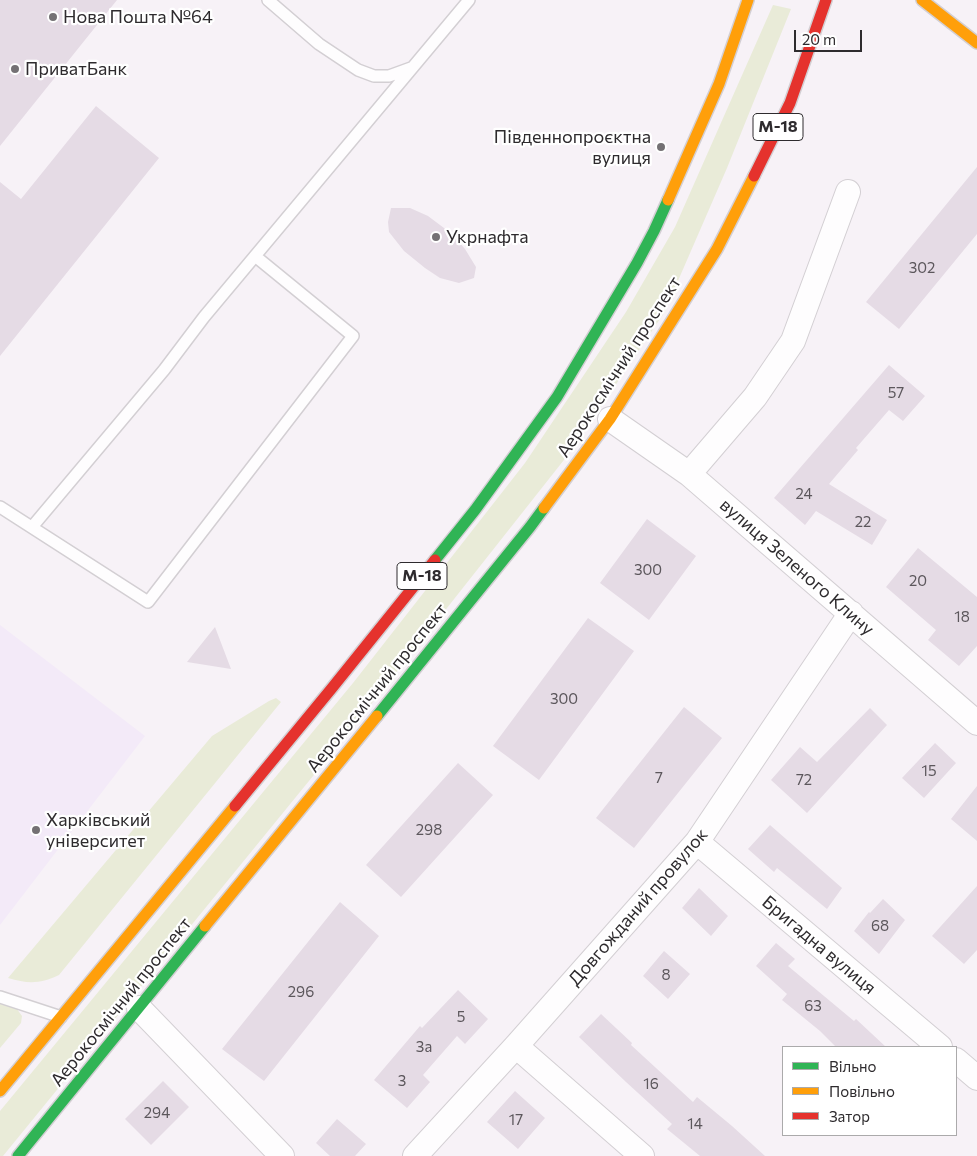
<!DOCTYPE html>
<meta charset="utf-8">
<style>
body{margin:0}
#map{position:relative;width:977px;height:1156px;overflow:hidden;background:#f7f2f7;font-family:Commissioner,sans-serif}
canvas{display:block}
.legend{position:absolute;left:782px;top:1046px;width:175px;height:90px;box-sizing:border-box;background:#fff;border:1px solid #abaaab;margin:0;padding:6px 9px;list-style:none;font-size:15px;color:#2e2b2e}
.legend li{display:flex;align-items:center;gap:10px;height:25px}
.legend b{width:25px;border:1px solid #abaaab}
.scale{position:absolute;left:794px;top:30px;width:68px;height:22px;box-sizing:border-box;border:2px solid #2e2b2e;border-top:0;padding-left:6px;font-size:15px;line-height:18px;white-space:nowrap;color:#2e2b2e;-webkit-text-stroke:4px #fff;paint-order:stroke}
</style>
<div id="map">
<canvas width="977" height="1156"></canvas>
<ul class="legend">
<li><b style="height:6px;background:#30b455"></b>Вільно</li>
<li><b style="height:6px;background:#ff9f0a"></b>Повільно</li>
<li><b style="height:6px;background:#e5322d"></b>Затор</li>
</ul>
<div class="scale">20 m</div>
</div>
<script>
const g = document.querySelector('canvas').getContext('2d');
g.lineJoin = 'round';
function paint(path, color) { g.fillStyle = color; g.fill(path, 'evenodd'); }
function strokePath(path, color, width, dash) { g.strokeStyle = color; g.lineWidth = width; g.lineCap = dash ? 'butt' : 'round'; g.setLineDash(dash || []); g.stroke(path); }
function drawText(font, color, halo, rows, align = 'center') {
  g.font = font + ' Commissioner,sans-serif'; g.lineWidth = 4.5; g.setLineDash([]); g.textBaseline = 'middle'; g.strokeStyle = halo; g.fillStyle = color; for (const [text, x, y, turn = 0] of rows) {
    g.save(); g.translate(x, y); g.rotate((+turn || 0) * Math.PI / 180); g.textAlign = isNaN(turn) ? turn : align; if (halo) g.strokeText(text, 0, 0); g.fillText(text, 0, 0); g.restore();
  }
}
const education = new Path2D(`
 M0,625L145,736L0,925Z`);
const green = new Path2D(`
 M773,5L791,9L727,168L664,313L571,451L353,727L3,1156H0V1111L353,683L525,463L626,312L675,227Z
 M276,698L281,702L59,975C40,984 28,984 8,978L212,736L269,701Z
 M0,1003L14,1005L22,1016L21,1023L0,1048Z`);
const building = new Path2D(`
 M0,0H117L0,146Z
 M96,106L159,158L0,356V182L21,199Z
 M977,167V234L899,329L866,302Z
 M391,208H410L428,216L452,234L465,249L476,267L474,278L459,283L440,278L425,268L404,251L389,232L388,222Z
 M889,365L925,396L903,421L889,410L856,448L858,450L829,484L887,520L872,545L816,511L805,525L774,498Z
 M647,519L696,556L649,620L600,583Z
 M918,548L977,597V646L959,666L928,640L936,630L886,587Z
 M588,618L634,651L539,780L493,746Z
 M215,627L231,669L187,662Z
 M684,707L722,738L634,848L596,818Z
 M870,708L887,725L807,813L771,780L800,747L817,762Z
 M935,743L956,763L924,798L902,778Z
 M458,763L493,795L401,897L366,865Z
 M977,786V841L951,819Z
 M770,825L842,888L827,909L777,868L774,872L748,849Z
 M977,886V950L964,964L932,936Z
 M699,888L728,916L711,936L682,908Z
 M883,899L905,920L879,954L854,931L869,912L870,913Z
 M340,902L379,936L264,1081L222,1049Z
 M776,943L795,959L788,966L854,1021L856,1019L886,1047H836L820,1031L782,1000L787,994L756,966Z
 M664,951L690,974L668,999L643,976Z
 M458,990L488,1019L465,1044L457,1036L423,1075L430,1082L407,1108L374,1080L420,1026L422,1028Z
 M601,1014L632,1043L631,1045L693,1102L697,1097L732,1126L765,1156H700L667,1129L672,1124L626,1082L579,1037Z
 M163,1081L189,1107L151,1145L125,1119Z
 M515,1091L545,1118L518,1149L487,1122Z
 M337,1119L366,1144L355,1156H330L316,1143Z`);
const lane = new Path2D(`
 M268,0L319,44L358,70L374,76H389L411,68
 M0,507L148,602L353,336L255,256
 M32,527L164,370L204,317L469,0
 M0,997L61,1017`);
const street = new Path2D(`
 M610,419L689,474L977,723
 M689,474L755,397L793,341L848,192
 M697,842L940,1047
 M139,1008L282,1156
 M516,1046L642,1156
 M956,1060L977,1078
 M415,1156L516,1046L697,842L851,613`);
const fast = new Path2D(`
 M435,560L475,510L557,397L637,263L654,231L668,200
 M377,716L530,527L544,508
 M18,1156L205,926`);
const slow = new Path2D(`
 M922,0L977,43
 M668,200L719,84L748,0
 M544,508L610,419L717,249L754,176
 M205,926L377,716
 M0,1091L235,806`);
const jam = new Path2D(`
 M754,176L790,103L826,0
 M235,806L332,688L435,560`);
const markers = [
 [53,17,5,"#747174"],
 [15,69,5,"#747174"],
 [661,147,5,"#747174"],
 [436,237,5,"#747174"],
 [36,830,5,"#747174"]
];
const numberNames = [
 ["302",922,268],
 ["57",896,393],
 ["24",804,494],
 ["22",863,522],
 ["300",648,570],
 ["20",918,581],
 ["18",962,617],
 ["300",564,699],
 ["15",929,771],
 ["7",659,778],
 ["72",804,780],
 ["298",429,830],
 ["68",880,926],
 ["8",666,975],
 ["296",301,992],
 ["63",813,1006],
 ["5",461,1017],
 ["3а",424,1047],
 ["3",402,1081],
 ["16",651,1084],
 ["294",157,1113],
 ["17",516,1120],
 ["14",695,1124]
];
const shields = [
 [778,127,50],
 [422,576,50]
];
const shieldNames = [
 ["М-18",778,127],
 ["М-18",422,576]
];
const poiNames = [
 ["Нова Пошта №64",63,17],
 ["ПриватБанк",25,69],
 ["Південнопроєктна",651,137,"right"],
 ["вулиця",651,158,"right"],
 ["Укрнафта",446,237],
 ["Харківський",46,820],
 ["університет",46,841]
];
const streetNames = [
 ["Аерокосмічний проспект",619,367,-57],
 ["вулиця Зеленого Клину",797,567,41],
 ["Аерокосмічний проспект",377,688,-51],
 ["Довгожданий провулок",638,907,-49],
 ["Бригадна вулиця",819,945,40],
 ["Аерокосмічний проспект",121,1002,-51]
];
paint(education, '#f3eaf8');
paint(green, '#e9ebd8');
paint(building, '#e5dbe5');
strokePath(lane, '#d3cfd3', 14);
strokePath(street, '#d3cfd3', 26);
strokePath(fast, '#d3cfd3', 14);
strokePath(slow, '#d3cfd3', 14);
strokePath(jam, '#d3cfd3', 14);
strokePath(lane, '#fefdfe', 11);
strokePath(street, '#fefdfe', 24);
strokePath(fast, '#30b455', 11);
strokePath(slow, '#ff9f0a', 11);
strokePath(jam, '#e5322d', 11);
for (const [x, y, r, color] of markers) { const dot = new Path2D(); dot.arc(x, y, r, 0, 2 * Math.PI); g.fillStyle = color; g.fill(dot); strokePath(dot, '#fff', 2); }
drawText('15px', '#5c575c', null, numberNames);
for (const [x, y, w] of shields) { const box = new Path2D(); box.roundRect(x - w / 2, y - 13.5, w, 27, 4); g.fillStyle = '#fff'; g.fill(box); strokePath(box, '#2e2b2e', 1); }
drawText('bold 16px', '#2e2b2e', null, shieldNames);
drawText('18px', '#2e2b2e', '#fff', poiNames, 'left');
drawText('18px', '#2e2b2e', '#fff', streetNames);
</script>
